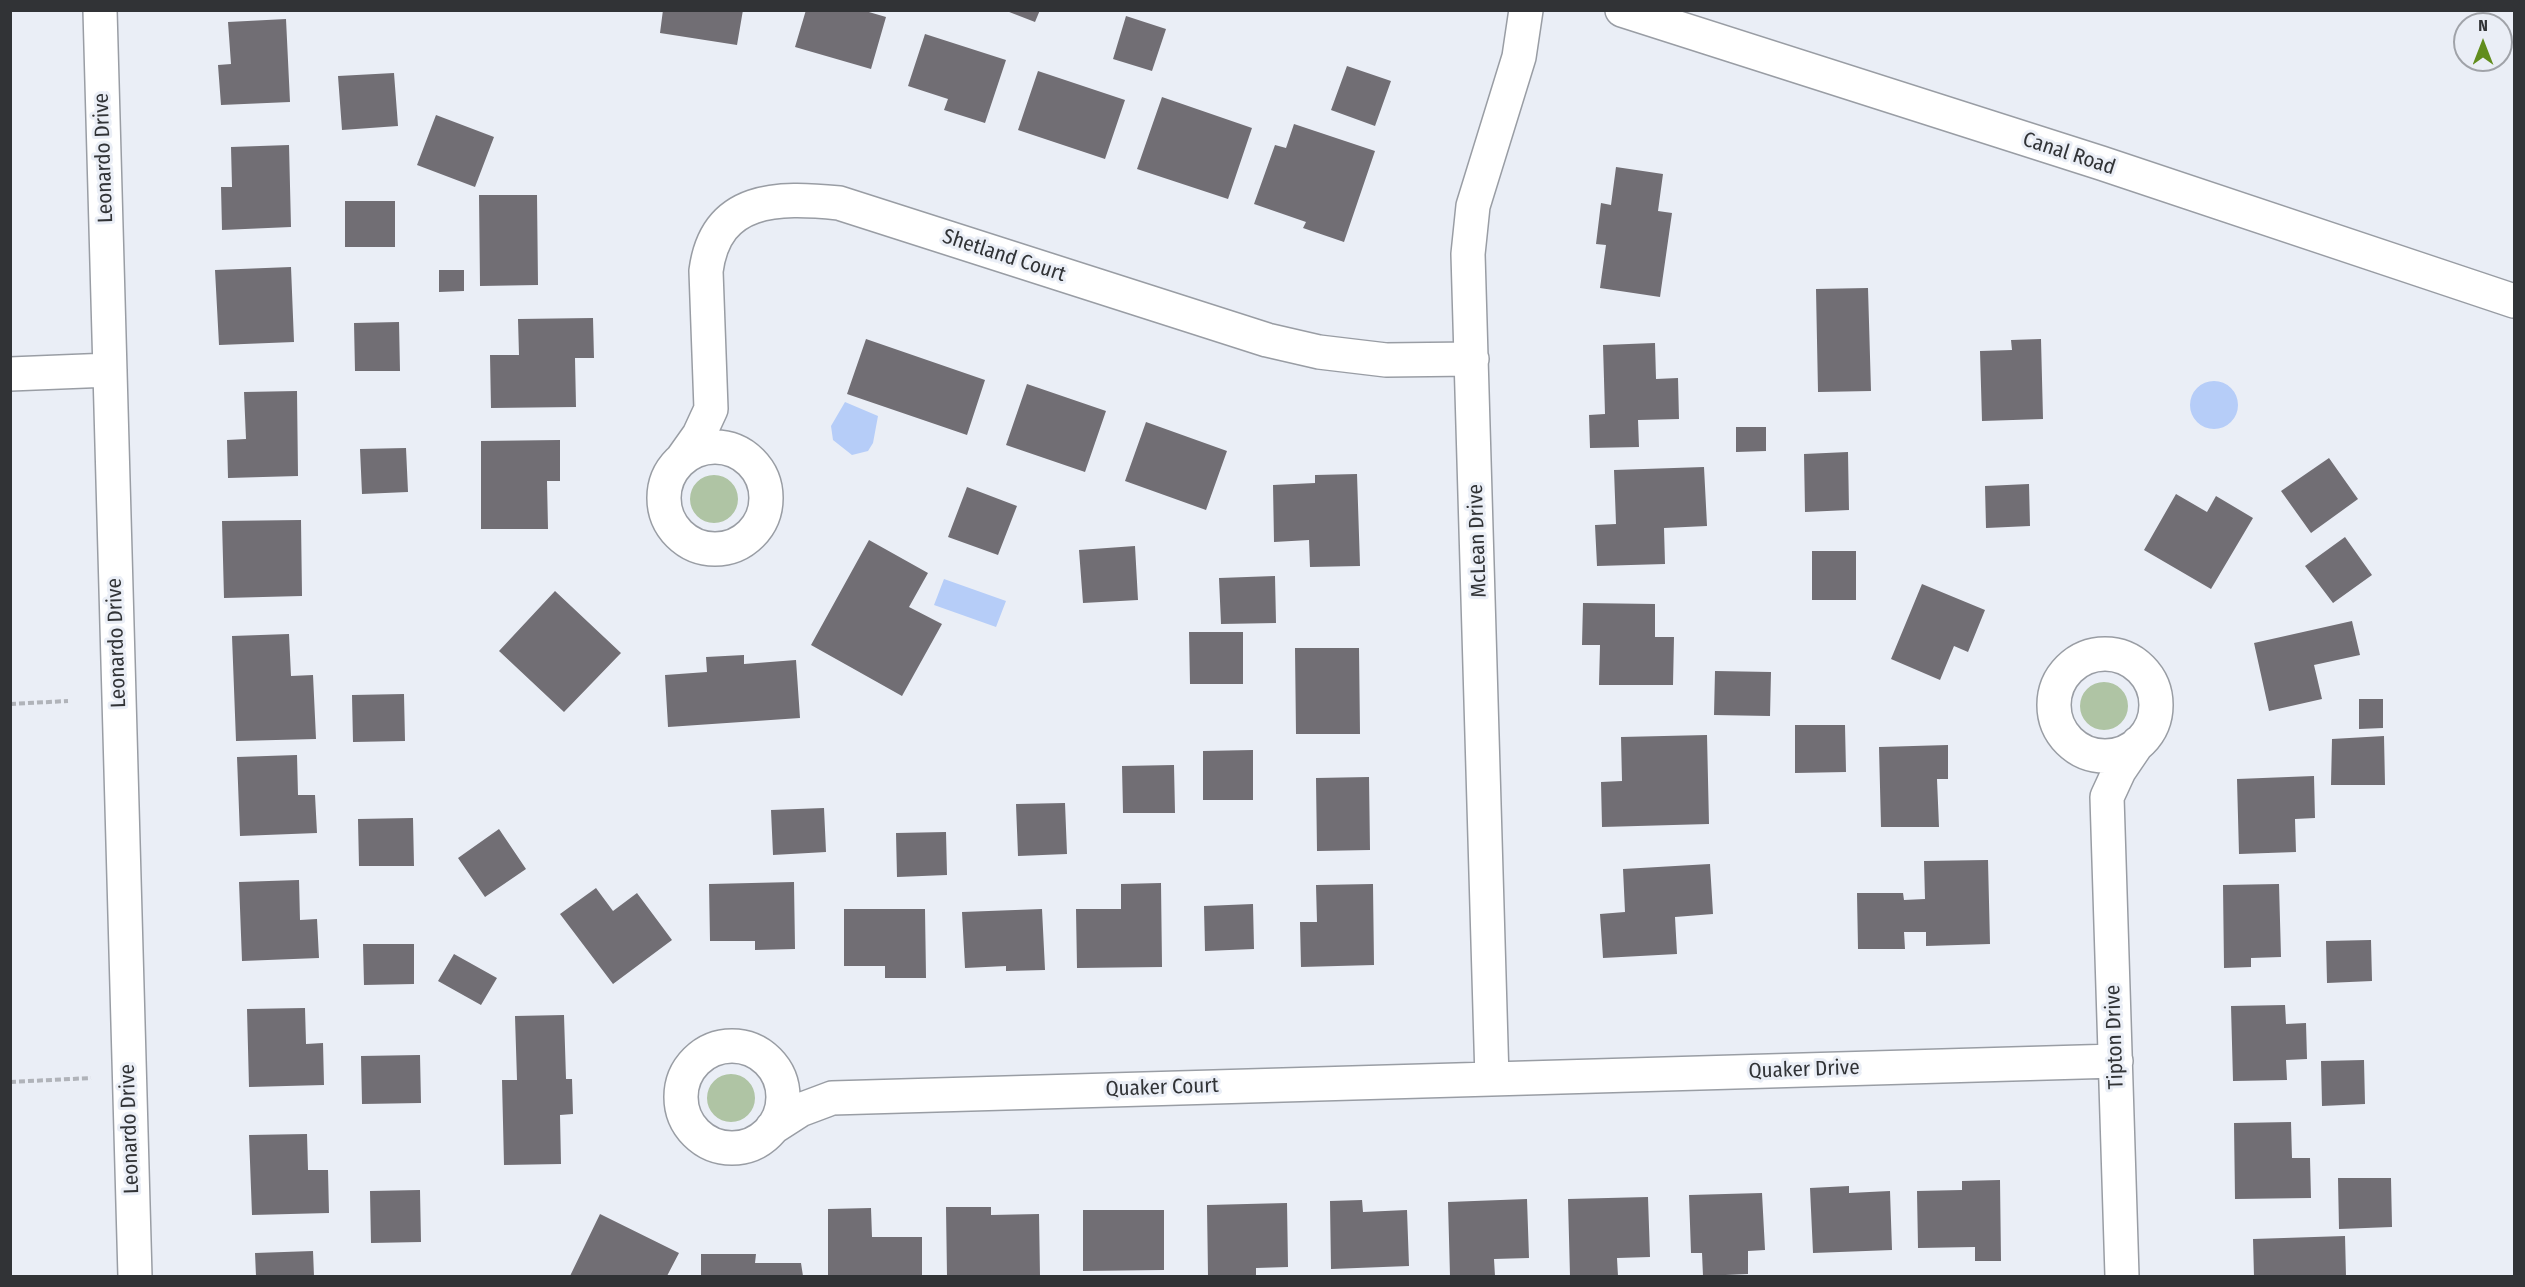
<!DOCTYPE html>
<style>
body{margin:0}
#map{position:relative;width:2525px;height:1287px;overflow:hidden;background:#eaeef6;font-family:"Fira Sans Condensed",sans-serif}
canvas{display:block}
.frame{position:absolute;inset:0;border:12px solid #313336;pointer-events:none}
.north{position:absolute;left:2453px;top:12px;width:60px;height:60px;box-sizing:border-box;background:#eaeef6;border:2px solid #a0a3a9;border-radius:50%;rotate:0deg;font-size:16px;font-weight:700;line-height:24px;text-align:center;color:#313336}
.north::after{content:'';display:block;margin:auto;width:21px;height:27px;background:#618d1d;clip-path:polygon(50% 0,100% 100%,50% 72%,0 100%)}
</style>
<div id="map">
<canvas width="2525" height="1287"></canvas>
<div class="frame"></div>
<div class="north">N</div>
</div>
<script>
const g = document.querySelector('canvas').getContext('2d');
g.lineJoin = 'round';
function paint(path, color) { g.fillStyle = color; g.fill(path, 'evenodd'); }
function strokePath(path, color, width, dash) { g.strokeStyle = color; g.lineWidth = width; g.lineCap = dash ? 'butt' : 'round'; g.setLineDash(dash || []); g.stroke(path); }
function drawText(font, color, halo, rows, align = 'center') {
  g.font = font + ' "Fira Sans Condensed",sans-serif'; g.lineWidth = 6; g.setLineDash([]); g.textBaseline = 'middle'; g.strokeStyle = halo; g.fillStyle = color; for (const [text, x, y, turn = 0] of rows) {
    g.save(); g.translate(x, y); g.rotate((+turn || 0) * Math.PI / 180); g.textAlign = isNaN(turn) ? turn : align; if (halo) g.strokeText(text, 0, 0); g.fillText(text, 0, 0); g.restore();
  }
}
const green = new Path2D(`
 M690 499a24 24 0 1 1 48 0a24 24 0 1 1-48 0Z
 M2080 706a24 24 0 1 1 48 0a24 24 0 1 1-48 0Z
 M707 1098a24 24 0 1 1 48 0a24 24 0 1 1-48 0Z`);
const water = new Path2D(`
 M2190 405a24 24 0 1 1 48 0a24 24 0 1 1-48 0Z
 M845,402L878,416L873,443L868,451L852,455L833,440L831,426Z
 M944,579L1006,601L996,627L934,605Z`);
const building = new Path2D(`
 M663,10H743L737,45L660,33Z
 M806,10H862L886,17L871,69L795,47Z
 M1004,10H1040L1035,22Z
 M1126,16L1166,29L1152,71L1113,59Z
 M286,19L290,102L221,105L218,65L231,64L228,22Z
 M925,34L1006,60L985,123L944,110L948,99L908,86Z
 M1347,66L1391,81L1375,126L1331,110Z
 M1038,71L1125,100L1105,159L1018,130Z
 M394,73L398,126L342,130L338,76Z
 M1162,97L1252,128L1228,199L1137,169Z
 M436,115L494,137L475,187L417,165Z
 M1294,124L1375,151L1344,242L1303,228L1306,222L1254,204L1275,145L1286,148Z
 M289,145L291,227L222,230L221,187H232L231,147Z
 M1616,167L1663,174L1658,211L1672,213L1660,297L1600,288L1606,245L1596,244L1601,203L1611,205Z
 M479,195H537L538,285L480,286Z
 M345,201H395V247H345Z
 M291,267L294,342L219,345L215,270Z
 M439,270H464V291L439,292Z
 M1868,288L1871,391L1818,392L1816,289Z
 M593,318L594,358H575L576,407L491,408L490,355H519L518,319Z
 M399,322L400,371H355L354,323Z
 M866,339L985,380L967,435L847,394Z
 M2041,339L2043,419L1982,421L1980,351L2012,350L2011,340Z
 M1655,343L1656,379L1678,378L1679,419L1638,420L1639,447L1590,448L1589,415L1605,414L1603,345Z
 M1027,384L1106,411L1085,472L1006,445Z
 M297,391L298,476L228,478L227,440L246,439L244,392Z
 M1146,422L1227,451L1206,510L1125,481Z
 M1736,427H1766V451L1736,452Z
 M560,440V481H547L548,529H481V441Z
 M406,448L408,492L362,494L360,449Z
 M1848,452L1849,510L1805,512L1804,454Z
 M2329,458L2358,499L2311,533L2281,491Z
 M1704,467L1707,526L1664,528L1665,564L1597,566L1595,525L1616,524L1614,470Z
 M1357,474L1360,566L1310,567L1309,540L1274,542L1273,485L1315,483V475Z
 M2029,484L2030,526L1986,528L1985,486Z
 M967,487L1017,506L998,555L948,537Z
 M2176,494L2207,512L2216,496L2253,518L2211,589L2144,550Z
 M301,520L302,596L224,598L222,521Z
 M2345,537L2372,575L2333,603L2305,566Z
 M869,540L928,573L909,607L942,624L902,696L811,645Z
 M1135,546L1138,600L1083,603L1079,550Z
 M1812,551H1856V600H1812Z
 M1275,576L1276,623L1221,624L1219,578Z
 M1922,584L1985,610L1968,652L1954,646L1940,680L1891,659Z
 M555,591L621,653L564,712L499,651Z
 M1583,603L1655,604V637H1674L1673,685H1599L1600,645H1582Z
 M2352,621L2360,655L2314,665L2322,699L2269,711L2254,643Z
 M1189,632H1243V684H1190Z
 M289,634L291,676L313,675L316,739L236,741L232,636Z
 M1295,648H1359L1360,734H1296Z
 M744,655V664L796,660L800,718L668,727L665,675L707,672L706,657Z
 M1715,671L1771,672L1770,716L1714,715Z
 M404,694L405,741L353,742L352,695Z
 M2359,699H2383V728L2359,729Z
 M1795,725H1845L1846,772L1795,773Z
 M1707,735L1709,824L1602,827L1601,782L1622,781L1621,737Z
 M2384,736L2385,785H2331L2332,739Z
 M1948,745V779H1937L1939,827H1881L1879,747Z
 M1253,750V800H1203V751Z
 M297,755L298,795H315L317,833L240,836L237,757Z
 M1174,765L1175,813H1123L1122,766Z
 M2314,776L2315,818L2295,819L2296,852L2239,854L2237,779Z
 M1369,777L1370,850L1317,851L1316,778Z
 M1065,803L1067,854L1018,856L1016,804Z
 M824,808L826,852L773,855L771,810Z
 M413,818L414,866H359L358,819Z
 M499,829L526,869L485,897L458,858Z
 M946,832L947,875L897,877L896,833Z
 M1988,860L1990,944L1926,946V932H1904L1905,949H1858L1857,893H1903L1904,900L1925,899L1924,861Z
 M1710,864L1713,914L1675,917L1677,954L1603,958L1600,914L1625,912L1623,869Z
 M299,880L300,920L317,919L319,958L242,961L239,882Z
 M794,882L795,949L755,950V941H710L709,884Z
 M1161,883L1162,967L1077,968L1076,909H1121V884Z
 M1373,884L1374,965L1301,967L1300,922H1317L1316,885Z
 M2279,884L2281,957L2251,958V967L2224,968L2223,885Z
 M596,888L613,911L637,893L672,940L613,984L560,914Z
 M1253,904L1254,949L1205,951L1204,906Z
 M844,909H925L926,978H885V966H844Z
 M1042,909L1045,970L1006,971V966L965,968L962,912Z
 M2371,940L2372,981L2327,983L2326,941Z
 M363,944H414V984L364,985Z
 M454,954L497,978L481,1005L438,981Z
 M2285,1005L2286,1024L2306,1023L2307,1059L2286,1060L2287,1080L2233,1081L2231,1006Z
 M305,1008L306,1044L323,1043L324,1085L249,1087L247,1009Z
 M564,1015L566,1079H572L573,1114L560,1115L561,1164L504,1165L502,1080H517L515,1016Z
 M420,1055L421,1103L362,1104L361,1056Z
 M2364,1060L2365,1104L2322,1106L2321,1061Z
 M2291,1122L2292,1158H2310L2311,1198L2235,1199L2234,1123Z
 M307,1134L308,1170H328L329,1213L252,1215L249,1135Z
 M2338,1178H2391L2392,1227L2339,1229Z
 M2000,1180L2001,1261H1975V1247L1918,1248L1917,1191L1962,1190V1181Z
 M1849,1186V1193L1890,1191L1892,1250L1813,1253L1810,1188Z
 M420,1190L421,1242L371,1243L370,1191Z
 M1762,1193L1765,1250L1748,1251V1274L1703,1276L1702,1253H1691L1689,1195Z
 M1648,1197L1650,1257L1617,1258L1618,1276H1570L1568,1199Z
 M1527,1199L1529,1258L1494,1259L1495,1276H1450L1448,1202Z
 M1362,1200L1363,1212L1407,1210L1409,1266L1331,1269L1330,1201Z
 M1287,1203L1288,1267L1256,1268V1276H1208L1207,1205Z
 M946,1207H991V1215L1039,1214L1040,1276H947Z
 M871,1208L872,1237H922V1276H828V1209Z
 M1083,1210H1164V1270L1083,1271Z
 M600,1214L679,1253L667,1276H570Z
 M2345,1236L2346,1276H2254L2253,1239Z
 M313,1251L314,1276H256L255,1253Z
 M701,1254H756L755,1263H801L803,1276H701Z`);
const path = new Path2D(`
 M10,704L68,701
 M10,1082L91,1078`);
const minor = new Path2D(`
 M100,10L135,1276
 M1622,10L2101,163L2514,301
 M10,374L110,370
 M664 498a51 51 0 1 1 102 0a51 51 0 1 1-102 0Z
 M682,459L699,435L711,409L706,271C716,196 778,197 839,203L1267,340L1319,352L1386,360L1472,359
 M2054 705a51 51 0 1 1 102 0a51 51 0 1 1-102 0Z
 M681 1097a51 51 0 1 1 102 0a51 51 0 1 1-102 0Z
 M1492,1079L1468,254L1473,206L1519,57L1526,10
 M772,1128L800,1110L832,1098L2116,1061
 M2122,1276L2107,797L2119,771L2138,743`);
const streetNames = [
 ["Canal Road",2069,154,18],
 ["Leonardo Drive",104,158,-92],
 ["Shetland Court",1004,256,18],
 ["McLean Drive",1478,541,-92],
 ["Leonardo Drive",117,643,-92],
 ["Tipton Drive",2115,1037,-92],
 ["Quaker Drive",1804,1070,-2],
 ["Quaker Court",1162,1088,-2],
 ["Leonardo Drive",130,1129,-92]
];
paint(green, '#afc4a4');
paint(water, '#b6cdf8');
paint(building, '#716e74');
strokePath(minor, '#999da4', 36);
strokePath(path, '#b0b3b9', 4, [6, 3]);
strokePath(minor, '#fff', 33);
drawText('21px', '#313336', '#eaeef6', streetNames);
</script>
